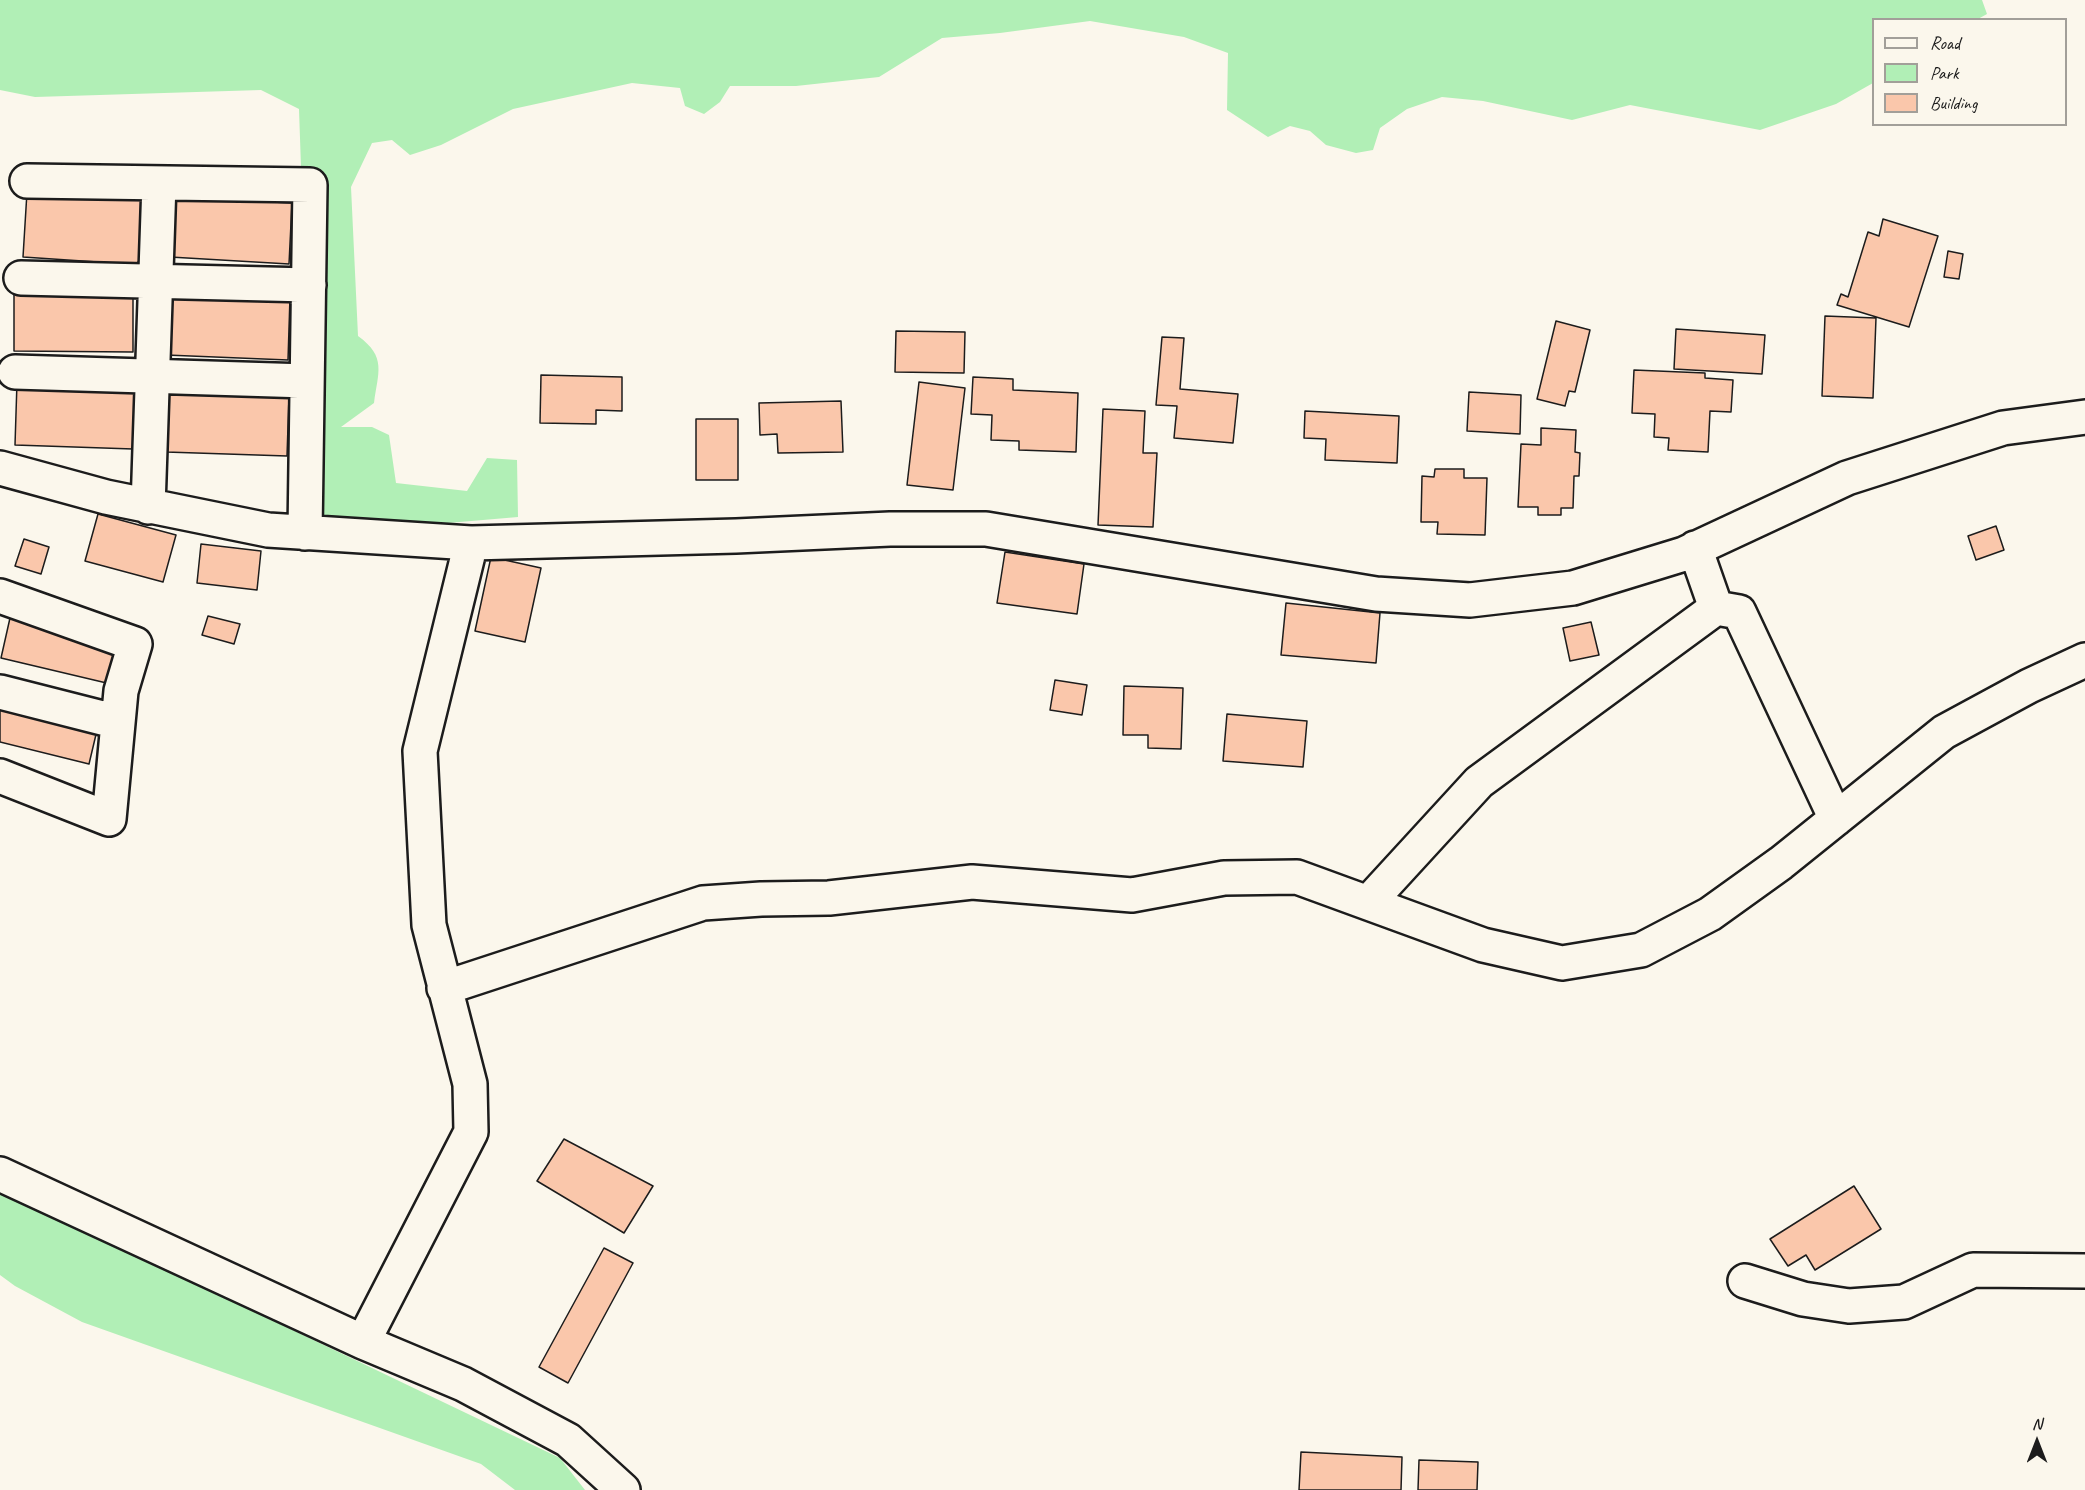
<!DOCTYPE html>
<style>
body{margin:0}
#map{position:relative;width:2085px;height:1490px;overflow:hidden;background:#fbf7ec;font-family:Caveat,sans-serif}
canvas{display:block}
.legend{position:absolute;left:1872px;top:18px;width:195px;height:108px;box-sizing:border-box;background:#fbf7ec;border:2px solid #a29f99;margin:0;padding:8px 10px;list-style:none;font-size:18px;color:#1c1c1c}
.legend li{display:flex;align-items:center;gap:12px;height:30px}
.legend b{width:30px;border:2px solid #a29f99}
.north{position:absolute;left:2007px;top:1412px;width:60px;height:60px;-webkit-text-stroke:4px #fbf7ec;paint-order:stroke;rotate:0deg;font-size:16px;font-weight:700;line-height:24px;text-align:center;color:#1c1c1c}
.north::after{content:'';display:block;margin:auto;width:21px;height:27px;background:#1c1c1c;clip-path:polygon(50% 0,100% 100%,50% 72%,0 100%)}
</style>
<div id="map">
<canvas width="2085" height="1490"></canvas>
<ul class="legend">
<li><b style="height:8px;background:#fbf7ec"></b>Road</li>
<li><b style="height:16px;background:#b1efb6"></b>Park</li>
<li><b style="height:16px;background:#fac7ab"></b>Building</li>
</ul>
<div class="north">N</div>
</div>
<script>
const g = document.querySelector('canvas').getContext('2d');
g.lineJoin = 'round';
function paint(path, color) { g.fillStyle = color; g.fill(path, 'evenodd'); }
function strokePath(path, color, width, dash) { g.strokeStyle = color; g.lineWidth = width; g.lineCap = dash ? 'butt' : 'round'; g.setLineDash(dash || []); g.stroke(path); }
const green = new Path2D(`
 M0,0H1982L1987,14L1978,19L1874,20L1873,83L1836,104L1760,130L1630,105L1572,120L1483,101L1442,97L1407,109L1380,128L1373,150L1356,153L1326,145L1310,131L1290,126L1268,137L1227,110L1228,53L1184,37L1090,21L1000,33L942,38L879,77L796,86H730L720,102L704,114L685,106L680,88L632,83L513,109L441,145L410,155L392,140L372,143L351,187L358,336C387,357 378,372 374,403L341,427H372L389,435L396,483L467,491L487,458L517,460L518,517L448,523L313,517L299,109L261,90L35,97L0,90Z
 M0,1190L560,1458L585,1490H515L481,1464L82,1322L15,1286L0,1275Z`);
const building = new Path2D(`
 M27,192L146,200L142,265L23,257Z
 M174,197L292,203L289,264L170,257Z
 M1883,219L1938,236L1909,327L1837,305L1841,294L1848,297L1868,232L1879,236Z
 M1948,251L1963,254L1959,279L1944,277Z
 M14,291L133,293V352L14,351Z
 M169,293L290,297L288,360L166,355Z
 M1825,316L1876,318L1873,398L1822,396Z
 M1556,321L1590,330L1575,392L1569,391L1565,406L1537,399Z
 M1676,329L1765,335L1762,374L1674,369Z
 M896,331L965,332L964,373L895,372Z
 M1162,337L1184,338L1180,389L1238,394L1233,443L1174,438L1177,406L1156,405Z
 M1634,370L1705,373V378L1733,380L1731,412L1710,411L1708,452L1668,450L1669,438L1654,437L1655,414L1632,413Z
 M541,375L622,377V411L596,410V424L540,423Z
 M973,377L1013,379V390L1078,393L1076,452L1019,450V441L991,440L992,415L971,414Z
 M17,382L135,385L133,449L15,445Z
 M919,382L965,388L953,490L907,485Z
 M168,391L289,396L287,456L166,452Z
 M1469,392L1521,395L1520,434L1467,431Z
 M841,401L843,452L778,453L777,434L760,435L759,403Z
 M1103,409L1145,411L1143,453H1157L1153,527L1098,525Z
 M1305,411L1399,416L1397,463L1325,460L1326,439L1304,438Z
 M696,419H738V480H696Z
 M1541,428L1576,430L1575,452L1580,453L1579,476H1574L1573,508H1561V515H1538V507H1518L1521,444L1541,445Z
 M1435,469H1464V478H1487L1485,535L1437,534L1438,522H1421L1422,476L1434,477Z
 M98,514L176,535L163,582L85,561Z
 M1996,526L2004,550L1976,560L1968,536Z
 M24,539L49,547L41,574L15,566Z
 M201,544L261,551L257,590L197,583Z
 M1005,552L1084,564L1077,614L997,603Z
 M491,557L541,568L525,642L475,631Z
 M1286,603L1380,613L1376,663L1281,655Z
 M208,616L240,624L234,644L202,635Z
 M10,618L124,645L115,685L1,658Z
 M1591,622L1599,655L1570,661L1563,628Z
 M1055,680L1087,685L1082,715L1050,710Z
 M1124,686L1183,688L1181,749L1148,748V735H1123Z
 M0,702L98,726L89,764L0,742Z
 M1227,714L1307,721L1303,767L1223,761Z
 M564,1139L653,1186L624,1233L537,1181Z
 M1854,1186L1881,1229L1815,1270L1806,1255L1788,1266L1770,1239Z
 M604,1248L633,1263L568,1383L539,1367Z
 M1301,1452L1402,1457L1401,1490H1299Z
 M1419,1460L1478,1462L1477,1490H1418Z`);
const minor = new Path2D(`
 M27,181L310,185L305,533
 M21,278L309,285
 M15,372L307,381
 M0,468L106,497L268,530L471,543L736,536L890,529H986L1376,594L1470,600L1573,588L1684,554L1847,478L2003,428L2085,417
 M148,507L159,183
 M1695,548L1716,608L1739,612L1836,819
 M0,596L135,644L121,691L109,819L0,776
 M0,692L118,722
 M1368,903L1479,782L1716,608
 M444,988L703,903L761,899L829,898L972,882L1132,895L1224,878L1297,877L1483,945L1562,963L1641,950L1710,914L1781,863L1944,732L2029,686L2085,660
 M0,1174L363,1342L463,1384L568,1440L623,1490
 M1745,1281L1803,1299L1849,1306L1904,1302L1973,1270L2085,1271
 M363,1342L471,1132L470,1084L429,925L420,751L471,543`);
paint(green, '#b1efb6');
paint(building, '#fac7ab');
strokePath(building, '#1c1c1c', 1.5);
strokePath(minor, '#1c1c1c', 38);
strokePath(minor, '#fbf7ec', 33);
</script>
